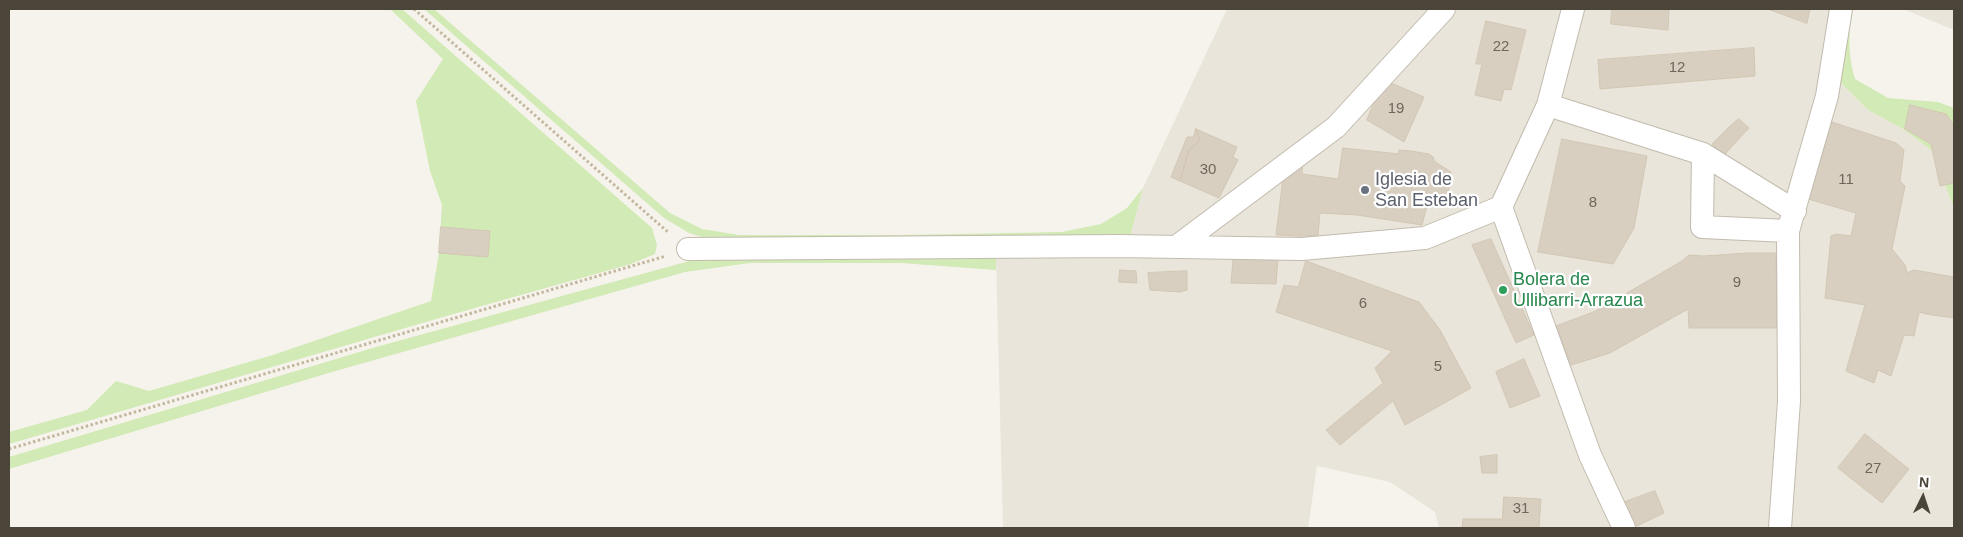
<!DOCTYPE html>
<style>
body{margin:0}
#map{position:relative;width:1963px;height:537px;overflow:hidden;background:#f6f3ec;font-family:Helvetica,sans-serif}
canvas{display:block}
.frame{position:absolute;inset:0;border:10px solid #4b4439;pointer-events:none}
.north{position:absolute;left:1898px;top:472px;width:50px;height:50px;-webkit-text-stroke:4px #fff;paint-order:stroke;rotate:4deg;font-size:14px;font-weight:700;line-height:20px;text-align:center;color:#4b4439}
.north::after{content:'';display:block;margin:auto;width:18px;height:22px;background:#4b4439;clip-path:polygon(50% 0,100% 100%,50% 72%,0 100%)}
</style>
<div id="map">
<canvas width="1963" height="537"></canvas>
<div class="frame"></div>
<div class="north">N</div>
</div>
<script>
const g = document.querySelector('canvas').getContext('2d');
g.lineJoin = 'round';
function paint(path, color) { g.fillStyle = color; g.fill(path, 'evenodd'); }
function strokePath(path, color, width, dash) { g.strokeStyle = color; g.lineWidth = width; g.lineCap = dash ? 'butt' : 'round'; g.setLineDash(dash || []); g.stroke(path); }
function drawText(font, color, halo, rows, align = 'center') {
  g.font = font + ' Helvetica,sans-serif'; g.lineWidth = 4.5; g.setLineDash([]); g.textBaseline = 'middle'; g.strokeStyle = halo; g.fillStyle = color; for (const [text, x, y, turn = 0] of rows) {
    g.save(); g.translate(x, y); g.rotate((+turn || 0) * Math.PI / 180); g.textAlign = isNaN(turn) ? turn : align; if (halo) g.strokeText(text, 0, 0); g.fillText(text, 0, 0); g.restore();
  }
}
const residential = new Path2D(`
 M1227,9H1846L1840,82L1868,110L1903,129L1931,150L1954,208V528H1439L1435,512L1390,482L1317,466L1308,528H1003L996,258L1129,241L1143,188Z
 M1903,9H1954V30Z`);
const green = new Path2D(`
 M390,9H402L652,228L657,245L655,254L631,264L443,317L9,444V432L87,410L116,381L149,391L273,355L431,301L439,253L442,205L430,171L416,101L443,59Z
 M424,9H434L670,213L702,229L739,235H903L1062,232L1101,224L1127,208L1143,188L1129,241H715L689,233L664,218Z
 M1846,9H1853C1848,33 1848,56 1855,79L1888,98L1938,102L1954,108V208L1931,150L1903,129L1868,110L1840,82Z
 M746,257L996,258V270L901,263H750L685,272L332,372L9,469V457L376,347L693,260Z`);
const building = new Path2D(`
 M1612,9H1669L1668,30L1611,24Z
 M1768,9H1810L1807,23Z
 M1486,21L1526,30L1511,90L1504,89L1501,101L1475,95L1482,64H1476Z
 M1754,48L1755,76L1600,89L1598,60Z
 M1384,80L1424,97L1404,142L1367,120Z
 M1910,105L1946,114L1954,125V183L1940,186L1931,144L1905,129Z
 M1739,119L1749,128L1725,154L1719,151L1712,144L1731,125Z
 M1832,122L1896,143L1904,150L1900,181L1905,186L1892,249L1905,265L1907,273L1914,270L1954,277V318L1926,314L1919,312L1914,336L1904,335L1891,376L1878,370L1874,383L1846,371L1865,305L1825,298L1831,236L1836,234L1851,236L1856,213L1808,199Z
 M1196,129L1200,141L1189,150L1180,181L1171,177L1187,137H1193Z
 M1196,129L1237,147L1233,157L1238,160L1219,198L1180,181L1189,150L1200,141Z
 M1562,139L1647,156L1634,228L1613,264L1538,252Z
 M1343,148L1399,154V150L1411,151L1429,154L1433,157L1434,161L1451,172L1448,195L1428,202L1422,225L1357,215L1320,213L1318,235L1302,236L1276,235L1284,170L1303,159L1302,174L1338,179Z
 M441,227L490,231L488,257L439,253Z
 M1491,239L1534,335L1516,343L1472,245Z
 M1749,253H1776L1777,328H1689L1688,309L1610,353L1571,365L1556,326L1596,311L1682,261L1689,255L1703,256Z
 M1275,258H1278L1276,284L1231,283L1233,260Z
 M1306,261L1419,302L1440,330L1471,388L1405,425L1393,401L1340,445L1326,430L1383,383L1375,368L1392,351L1276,312L1284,285L1298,287Z
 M1120,270L1136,271L1137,283L1119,282Z
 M1187,271V290L1180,292L1150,290L1148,273Z
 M1524,359L1540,396L1510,408L1496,372Z
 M1865,434L1909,469L1882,503L1838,468Z
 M1497,455V473H1482L1480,457Z
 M1655,491L1664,513L1637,526L1627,517L1622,503Z
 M1504,497L1541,499L1539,528H1462L1463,519H1502Z`);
const path = new Path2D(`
 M414,9L669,233
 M9,449L666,256`);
const street = new Path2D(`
 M1573,9L1548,105L1501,207L1590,455L1624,528
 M1548,105L1703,154L1795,211
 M1703,154L1702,227L1788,231
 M1176,247L1336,127L1444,9
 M688,249L1119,246L1302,249L1425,238L1501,207
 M1780,528L1789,401L1788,231L1827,96L1841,9`);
const markers = [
 [1365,190,5,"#6b7280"],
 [1503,290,5,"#2e9e5b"]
];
const numberNames = [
 ["22",1501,47],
 ["12",1677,68],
 ["19",1396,109],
 ["30",1208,170],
 ["11",1846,180],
 ["8",1593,203],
 ["9",1737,283],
 ["6",1363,304],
 ["5",1438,367],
 ["27",1873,469],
 ["31",1521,509]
];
const worshipNames = [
 ["Iglesia de",1375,180],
 ["San Esteban",1375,201]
];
const leisureNames = [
 ["Bolera de",1513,280],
 ["Ullibarri-Arrazua",1513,301]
];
paint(residential, '#eae5da');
paint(green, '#d2eab5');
paint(building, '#d8cfc1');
strokePath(building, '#d3c7b4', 1);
strokePath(street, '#c2bbae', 24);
strokePath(path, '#c4b79f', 3, [2.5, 2.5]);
strokePath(street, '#fff', 22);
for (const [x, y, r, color] of markers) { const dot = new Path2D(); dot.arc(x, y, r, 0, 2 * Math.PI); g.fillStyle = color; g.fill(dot); strokePath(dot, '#fff', 2); }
drawText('15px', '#6e675b', null, numberNames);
drawText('18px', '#5b616d', '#fff', worshipNames, 'left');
drawText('18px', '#27864d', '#fff', leisureNames, 'left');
</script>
